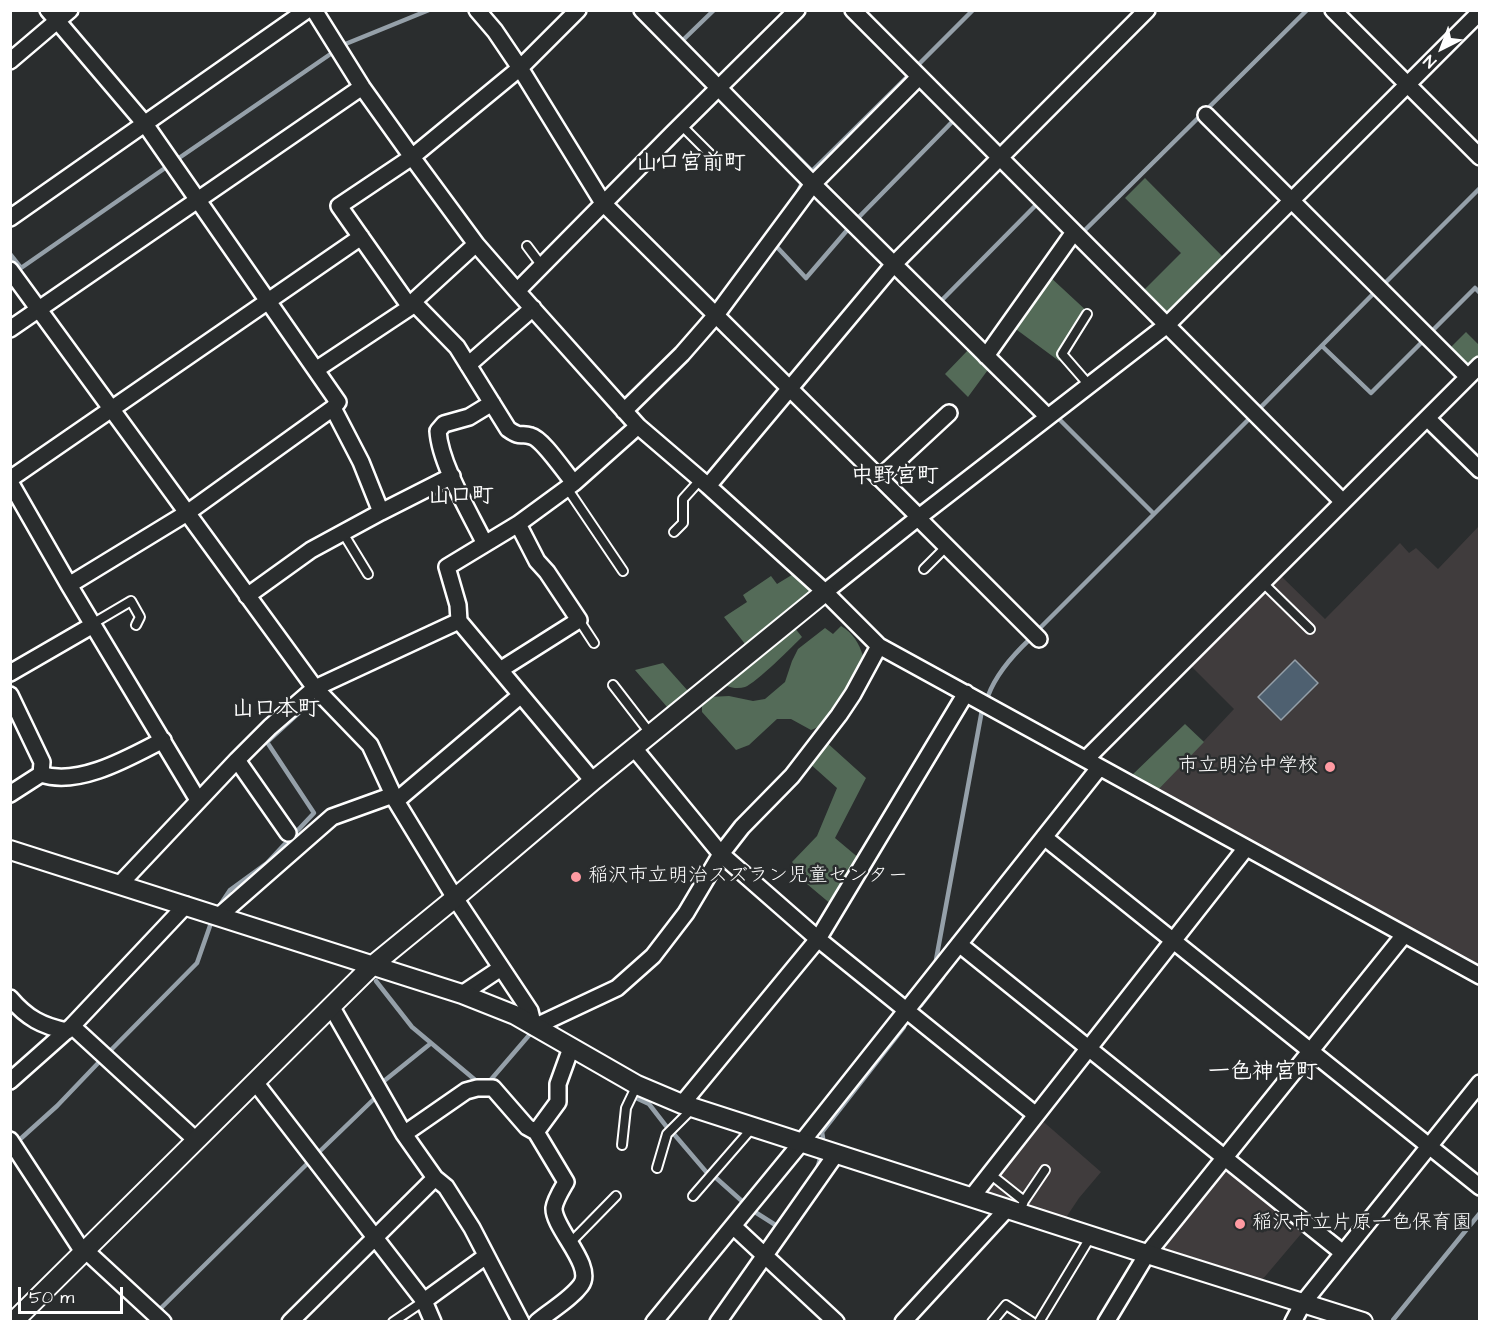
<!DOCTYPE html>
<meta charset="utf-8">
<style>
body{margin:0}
#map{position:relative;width:1490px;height:1332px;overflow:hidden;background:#2a2d2e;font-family:"Architects Daughter",sans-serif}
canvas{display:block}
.frame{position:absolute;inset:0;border:12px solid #fff;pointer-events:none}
.north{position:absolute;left:1412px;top:18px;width:60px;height:60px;-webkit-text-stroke:4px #2a2d2e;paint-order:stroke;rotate:222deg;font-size:16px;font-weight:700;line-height:24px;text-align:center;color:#fff}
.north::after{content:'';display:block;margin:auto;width:21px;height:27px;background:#fff;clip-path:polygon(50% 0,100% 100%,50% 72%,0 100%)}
.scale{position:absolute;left:18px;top:1287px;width:105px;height:27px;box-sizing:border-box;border:3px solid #fff;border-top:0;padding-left:8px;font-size:18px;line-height:21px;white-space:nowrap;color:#fff;-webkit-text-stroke:4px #2a2d2e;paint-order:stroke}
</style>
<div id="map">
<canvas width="1490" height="1332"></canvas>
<div class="frame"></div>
<div class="north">N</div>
<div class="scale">50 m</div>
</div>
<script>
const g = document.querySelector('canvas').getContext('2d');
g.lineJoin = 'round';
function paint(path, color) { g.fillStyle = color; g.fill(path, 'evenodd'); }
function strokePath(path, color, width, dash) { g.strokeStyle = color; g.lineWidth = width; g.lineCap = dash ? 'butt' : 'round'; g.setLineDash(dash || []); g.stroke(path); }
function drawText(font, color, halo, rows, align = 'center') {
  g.font = font + ' "Architects Daughter","Klee One",sans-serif'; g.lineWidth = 5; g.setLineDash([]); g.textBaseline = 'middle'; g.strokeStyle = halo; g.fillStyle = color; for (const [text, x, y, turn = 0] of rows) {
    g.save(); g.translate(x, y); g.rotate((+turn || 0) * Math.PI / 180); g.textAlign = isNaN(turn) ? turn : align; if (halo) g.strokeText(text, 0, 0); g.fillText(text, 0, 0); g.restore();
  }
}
const built = new Path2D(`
 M1479,526V971L1156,792L1234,709L1189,664L1279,574L1325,619L1400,543L1409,553L1416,548L1438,569Z
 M1038,1117L1101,1172L1079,1198L1065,1219L986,1194L983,1189Z
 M1225,1168H1230L1306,1228L1262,1280L1166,1251L1164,1243Z`);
const green = new Path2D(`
 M1145,178L1225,259L1165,317L1140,294L1181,253L1125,198Z
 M1049,276L1090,314L1059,361L1013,327Z
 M1466,332L1479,345V356L1469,366H1464L1448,350Z
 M970,348L990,367L968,397L945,374Z
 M795,573L809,585V592L745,644L724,617L747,602L743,595L771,576L777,584Z
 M841,626C853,633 859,643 863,656C853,682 839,721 811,730L791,719H777L749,745L736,750L702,712V706L709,697L729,696L753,701L765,699L785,682L792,661L798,649L825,628L833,634Z
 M794,627L802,637C793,646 756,683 745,687C739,689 732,688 727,686L732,677Z
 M663,663L688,691L668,708L635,670Z
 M1185,724L1204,742L1156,792L1130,777Z
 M825,741L866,778L835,838L860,859L832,905L807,884L810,881L792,862L817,836L837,788L808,762Z`);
const water = new Path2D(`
 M1295,660L1318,683L1281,720L1258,697Z`);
const stream = new Path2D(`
 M682,41L714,10
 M343,45L429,10
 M917,66L973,10
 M750,109L812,171L910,74
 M179,158L332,53
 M796,196L803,181
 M858,218L953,121
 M1082,233L1307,10
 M776,246L806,278L849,228
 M10,254L21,268L168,166
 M1383,285L1480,188
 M941,301L1037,204
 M1431,332L1475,288L1480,293
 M1322,346L1371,393L1424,340
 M1259,409L1376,291
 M1057,417L1154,514
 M1037,631L1251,417
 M988,696C996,674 1013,655 1030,639
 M220,905L230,890L267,863L314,813L267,742L314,699
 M936,960L982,710
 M376,981L412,1027L480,1084
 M921,1005L943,977L942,975
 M109,1052L197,963L211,923
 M384,1081L430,1044
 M488,1083L531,1033
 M636,1098L649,1104L666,1126
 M673,1133L708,1174
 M823,1138L822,1132L904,1027
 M17,1142L57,1106L101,1060
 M318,1153L375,1098
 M817,1169L820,1159
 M715,1177L743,1202
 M755,1212L777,1226
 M158,1311L310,1161
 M1393,1320L1480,1213`);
const service = new Path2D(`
 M681,125L714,158
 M527,246L542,266
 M1087,314L1062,354L1089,385
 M567,488L623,571
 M674,532L683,523V499L701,479
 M343,533L368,574
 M924,569L947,546
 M1263,583L1310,629
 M579,620L594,643
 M92,624L131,601L140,617L136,625
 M613,685L650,733
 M622,1145L626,1108L637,1085
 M657,1168L667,1134L692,1109
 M990,1174L1024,1201
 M693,1196L753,1127
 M1020,1212L1024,1201L1045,1170
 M571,1242L616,1196
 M393,1322L424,1301
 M992,1322L1006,1305L1032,1322
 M1039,1322L1091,1236`);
const minor = new Path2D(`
 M48,10L145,124L338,402L333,408L187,513L69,585
 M314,10L362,87L412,157L476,244L517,291L638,426L708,486L825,592L879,646L1480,976
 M477,10L495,31L520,68L603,203L919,517
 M642,10L813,184L1048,417
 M853,10L1343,502
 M1333,10L1480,157
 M10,61L70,10
 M1206,115L1468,377
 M10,218L307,10
 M10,270L315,688L370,745L396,801L455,898L530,1011L534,1027L617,988L653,956L686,913L721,854L742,827L792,776L839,715L853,694L879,646
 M517,291L672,134L797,10
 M415,304L457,347L508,429C522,439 520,432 531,436C543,439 565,473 574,483
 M410,307L339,206L412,157L520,68L578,10
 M10,329L362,87
 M986,356L1074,232
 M468,365L533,308
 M317,369L415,304L416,299L476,244
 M624,411L682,354L716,315L813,184L919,77
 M1427,418L1480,470
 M879,478L949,413
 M10,479L361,237
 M10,482L69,585L198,800
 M708,486L894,264L1147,10
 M381,512L452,476
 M918,518L1039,639
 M485,544C470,513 440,464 438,431L444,424L469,417L492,403
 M825,592L919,517L1167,325L1480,12
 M247,596L311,550L381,512L361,462L333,408
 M500,670L579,620L547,572L537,561L518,524
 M10,673L93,625
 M10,695L42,762L41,774
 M634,748L721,854L818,939L1036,1115
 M1086,759L1480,365
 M237,760L288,833
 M41,774C79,787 130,757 163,740
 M593,781L459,621L458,605L447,567L518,524L574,483L638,426
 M10,794L41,774
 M396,801L521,695
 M1044,837L1480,1187
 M120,884L237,760L270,727L315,688L459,621
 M219,916L332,817L393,795
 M959,944L1343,1253
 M462,994L501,968
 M10,998C27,1018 42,1026 67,1031
 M331,1006L404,1134L435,1178L446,1187L472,1228L521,1322
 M72,1026L196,1140
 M10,1081L72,1026L186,905
 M255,1082L424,1301
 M682,1104L818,939L966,693
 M536,1132L566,1182C562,1189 555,1200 554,1208C553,1228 595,1266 581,1285C570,1300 551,1310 537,1322
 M404,1134L466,1091L477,1088H493L527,1127L536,1132L558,1102V1084L571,1048
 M10,1140L83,1252
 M971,1198L1246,848
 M733,1226L836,1322
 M85,1250L163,1322
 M290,1322L435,1178
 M433,1322L424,1301L486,1256
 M654,1322L801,1143L1099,768
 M718,1322L836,1154
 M903,1322L1007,1209
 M1106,1322L1147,1254L1404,935
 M1293,1322L1303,1303L1480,1083`);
const tertiary = new Path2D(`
 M10,850L462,994L515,1015L637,1085L682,1104L1147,1254L1363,1322
 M13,1322L373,965L455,898L593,781L825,592`);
const markers = [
 [1330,767,6,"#ff9aa2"],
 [576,877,6,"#ff9aa2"],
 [1240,1224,6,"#ff9aa2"]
];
const poiNames = [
 ["市立明治中学校",1318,767,"right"],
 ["稲沢市立明治スズラン児童センター",588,877],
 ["稲沢市立片原一色保育園",1252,1224]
];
const quarterNames = [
 ["山口宮前町",691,164],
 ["中野宮町",895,477],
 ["山口町",461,497],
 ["山口本町",276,710],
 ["一色神宮町",1263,1073]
];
paint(built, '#403c3d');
paint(green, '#546b58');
paint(water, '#4e6070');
strokePath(water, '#95a0a9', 1.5);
strokePath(stream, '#95a0a9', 4.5);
strokePath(service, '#fff', 12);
strokePath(minor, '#fff', 20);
strokePath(tertiary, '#fff', 22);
strokePath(service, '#2a2d2e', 8);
strokePath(minor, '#2a2d2e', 15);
strokePath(tertiary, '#2a2d2e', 18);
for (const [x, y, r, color] of markers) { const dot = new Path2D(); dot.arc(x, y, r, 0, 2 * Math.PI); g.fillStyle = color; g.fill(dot); strokePath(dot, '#2a2d2e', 2); }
drawText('20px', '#fff', '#2a2d2e', poiNames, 'left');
drawText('bold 22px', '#fff', '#2a2d2e', quarterNames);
</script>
